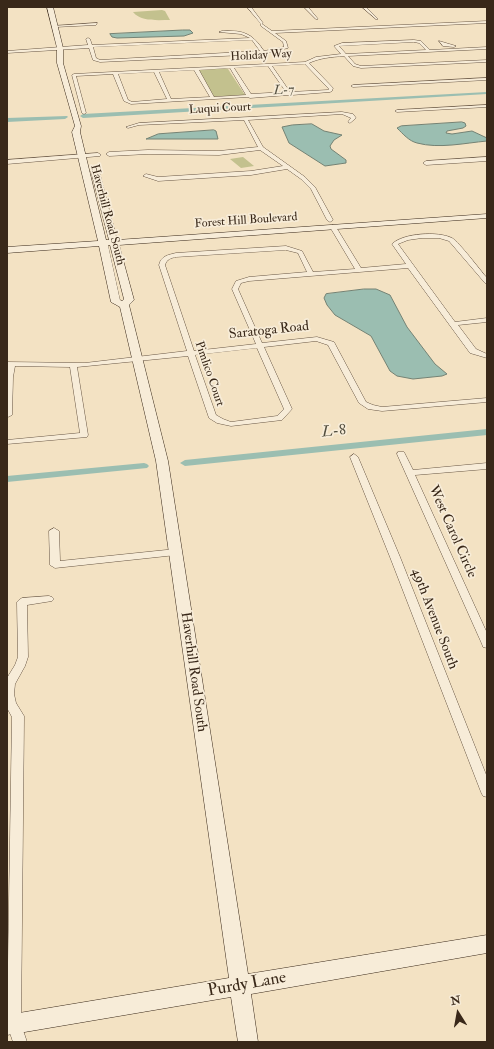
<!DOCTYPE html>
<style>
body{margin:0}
#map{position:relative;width:494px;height:1049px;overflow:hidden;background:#f3e2c3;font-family:"IM FELL Double Pica",serif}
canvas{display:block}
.frame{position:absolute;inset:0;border:8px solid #392819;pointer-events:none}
.north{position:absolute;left:438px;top:993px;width:40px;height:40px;-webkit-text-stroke:3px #f7ecd8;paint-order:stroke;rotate:349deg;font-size:11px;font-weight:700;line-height:16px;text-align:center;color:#392819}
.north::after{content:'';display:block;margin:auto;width:14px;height:18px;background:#392819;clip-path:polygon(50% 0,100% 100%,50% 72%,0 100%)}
</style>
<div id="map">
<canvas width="494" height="1049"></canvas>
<div class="frame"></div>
<div class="north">N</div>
</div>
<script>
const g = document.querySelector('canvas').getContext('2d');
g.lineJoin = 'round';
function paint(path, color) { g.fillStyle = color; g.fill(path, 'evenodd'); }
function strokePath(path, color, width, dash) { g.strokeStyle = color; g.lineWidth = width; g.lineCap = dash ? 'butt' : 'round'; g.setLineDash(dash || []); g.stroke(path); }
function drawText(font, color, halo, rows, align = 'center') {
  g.font = font + ' "IM FELL Double Pica",serif'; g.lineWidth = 3.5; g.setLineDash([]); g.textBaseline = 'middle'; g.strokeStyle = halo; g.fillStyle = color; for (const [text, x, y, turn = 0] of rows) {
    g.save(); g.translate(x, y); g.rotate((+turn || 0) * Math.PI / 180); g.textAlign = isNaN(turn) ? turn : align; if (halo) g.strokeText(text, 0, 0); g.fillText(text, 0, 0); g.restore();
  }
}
const green = new Path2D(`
 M162,10L165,11L170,20C158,20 141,22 133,12Z
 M224,68L228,69L245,95L214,97L199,70Z
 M243,157L254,166L241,168L230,159Z`);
const water = new Path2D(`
 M183,30H190L193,33L184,36L117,38L112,37L110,34Z
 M462,122L465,123L466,126L463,128L447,131L446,133L452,134L472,131L487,138V141C465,143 439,149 417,143C409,141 403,134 397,128L401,126Z
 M312,124L324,131L342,135L334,140L330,146L331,149L346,160V163L325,166L289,143L282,127L292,125Z
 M214,130L216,131L218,139H146L158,134Z
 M364,289H376L390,295L407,327L435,364L447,374L442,376L413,379L397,376L390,371L371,336L335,315L327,305L324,298L326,294Z`);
const canal = new Path2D(`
 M487,92V94L83,118L80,116L83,114Z
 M67,116L68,117L65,119L7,122V118Z
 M487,429V435L185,466L180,463L185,460Z
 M144,463L147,464L149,466L147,468L7,482V476Z`);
const street = new Path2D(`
 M247,7H251L263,23L262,24L272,31L487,21V23L275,33L286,41L288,48L263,54L100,62L93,60L89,48L7,53V51L88,45L86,39L88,38L90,39L92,45L250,38L241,34L219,32C223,30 227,31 231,31C248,31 255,38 264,51L284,47L283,42L261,26V24ZM252,40L260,51L100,60L96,58L93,47Z
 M304,7H308L318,19H316Z
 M362,7H366L378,19H376Z
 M97,23L96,25L55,27L53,26Z
 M414,40L421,41L430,50L487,47V49L348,56L355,64L361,66L487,60V62L361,68L353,66L344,56C331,57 320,58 309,63L333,88L332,91L330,92L292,95L290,96L288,95L250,98L248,97L131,104L124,101L113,74L76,76L86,113L84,114L82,113L72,75L74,74L305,62L316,57L341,54L334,46L342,43ZM414,42L419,43L426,50L346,54L339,46ZM305,64L329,89L328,90L290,92L272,66ZM268,66L286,92L251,94L234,68ZM230,68L246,95L214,97L199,70ZM194,70L210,97L171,99L159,72ZM154,72L167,99L132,102L128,100L118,74Z
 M439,41L456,46L454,47L443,46Z
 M487,78V80L353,87L351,86L353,85Z
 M487,105V107L397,112L395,111L397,110Z
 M342,112L353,114L356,118L350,123L348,122L351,118L342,114L248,120L263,147L305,177L315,187L333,220L330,222L327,220L311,189L301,179L287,169L251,175L158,181L143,176L146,174L158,177L251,171L283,166L260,150L219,155L148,154L109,156L106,154L109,152L148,150L219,151L258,147L244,120L139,125L128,128L126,127L139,123Z
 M98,153L101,155L100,156L7,164V160Z
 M487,157V161L426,165L423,163L426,161Z
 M333,225L336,227L361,268L406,264L392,244C403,233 438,231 452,238C459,242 480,270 487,278V284L485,283L449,241L439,238H422L408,240L398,244L455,322L487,318V322L458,325L476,349L487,354V358L470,353L408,268L249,281L241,283L238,289L262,343L317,337L334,342L366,402L373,405L382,407L487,398V402L382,411L368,409L359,403L328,345L316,341L264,347L292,409L282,420L231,426L217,423L209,418L188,356L77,367L88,435L87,437L7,444V440L80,433L70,367L15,366L13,377L12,415L8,417L7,362L85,363L187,351L159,265C161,256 168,255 176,253L286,246L302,251L313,272L355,269L330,227ZM286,250L298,253L307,272L249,277L236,281L232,289L256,344L194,351L165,265C167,259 171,258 176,257ZM257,348L284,409L277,416L231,422L223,419L216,415L195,355Z
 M398,452H404L413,470L487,463V469L415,475L487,633V648L483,647L482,644L397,454Z
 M354,454L358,457L400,557L487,777V797L483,796L481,792L390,557L350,457Z
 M54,528L59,531L60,561L176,549L181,552L176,555L55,568L50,565L49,531Z
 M49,596L52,597L54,599L52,601L27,605L28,657L25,666L15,684L14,694L16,703L24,716L21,1024L27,1042H13L7,1024L12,717L7,708V678L15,665L18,657L17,602L19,600L22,598Z`);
const secondary = new Path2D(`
 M47,7H53L63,48V63L81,126L80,132L106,240H109L91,171L95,169L99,171L117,240L487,214V218L119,245L134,300L129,305L168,461L248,974L487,935V953L251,994L258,1042H238L231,997L7,1035V1015L229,978L156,461L120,307L111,302L99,246L7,253V247L98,241L72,132L75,126L57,63V48ZM108,245H110L124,299L122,301L120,300Z`);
const farStreetnames = [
 ["Holiday Way",261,56,-3],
 ["Luqui Court",220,109,-3],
 ["Haverhill Road South",107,215,75],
 ["Forest Hill Boulevard",246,221,-4],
 ["Pimlico Court",209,374,71]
];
const farWaternames = [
 ["L-7",284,91,-3]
];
const streetNames = [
 ["Saratoga Road",269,331,-6],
 ["West Carol Circle",452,532,66],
 ["49th Avenue South",434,619,69],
 ["Haverhill Road South",193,672,82]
];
const waterNames = [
 ["L-8",334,432,-6]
];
const nearStreetnames = [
 ["Purdy Lane",247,985,-10]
];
paint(green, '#c3c18e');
paint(water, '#9bbeb1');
strokePath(water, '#748274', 1);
paint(canal, '#9bbeb1');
strokePath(street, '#685644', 1);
strokePath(secondary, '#392819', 1);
paint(street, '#f7ecd8');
paint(secondary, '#f7ecd8');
drawText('12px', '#392819', '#f7ecd8', farStreetnames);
drawText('italic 13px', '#524e3f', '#f7ecd8', farWaternames);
drawText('14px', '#392819', '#f7ecd8', streetNames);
drawText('italic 15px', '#524e3f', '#f7ecd8', waterNames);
drawText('17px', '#392819', '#f7ecd8', nearStreetnames);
</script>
